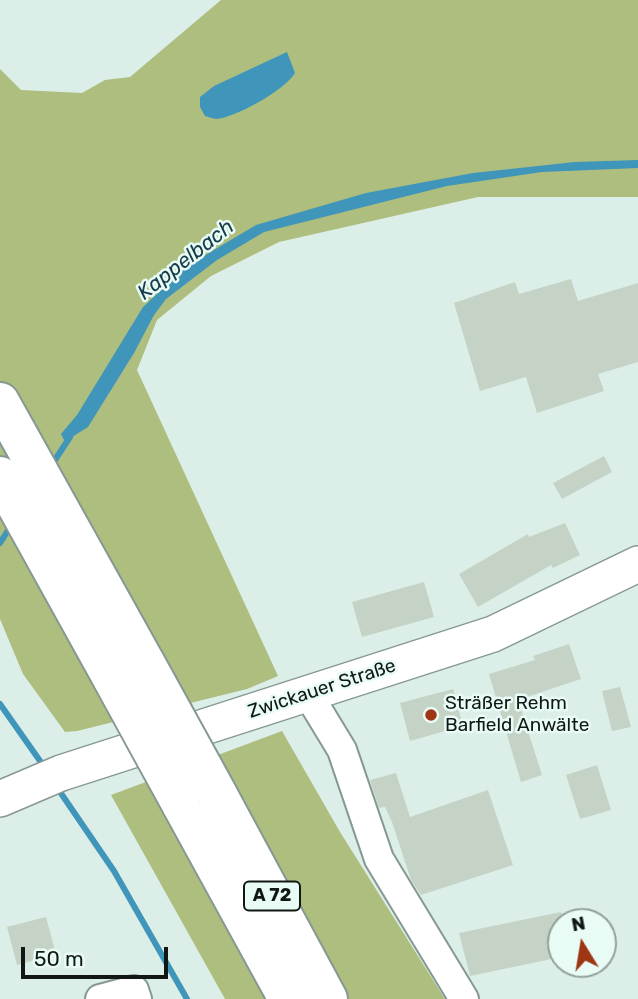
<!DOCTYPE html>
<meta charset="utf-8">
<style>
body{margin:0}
#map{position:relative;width:638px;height:999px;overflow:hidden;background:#dbeee8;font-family:Rubik,sans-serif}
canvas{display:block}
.north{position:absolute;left:547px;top:908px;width:70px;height:70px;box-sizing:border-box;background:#e8fbf5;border:2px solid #92a09b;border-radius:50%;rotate:349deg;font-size:19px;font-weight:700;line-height:28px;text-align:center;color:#101715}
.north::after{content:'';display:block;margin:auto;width:24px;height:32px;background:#9d3614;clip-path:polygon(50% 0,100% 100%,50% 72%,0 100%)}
.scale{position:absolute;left:21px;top:947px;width:147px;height:32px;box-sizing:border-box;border:4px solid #101715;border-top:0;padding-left:9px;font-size:21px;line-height:24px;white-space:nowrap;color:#101715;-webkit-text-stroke:5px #e8fbf5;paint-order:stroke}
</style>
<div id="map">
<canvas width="638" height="999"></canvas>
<div class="north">N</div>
<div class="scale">50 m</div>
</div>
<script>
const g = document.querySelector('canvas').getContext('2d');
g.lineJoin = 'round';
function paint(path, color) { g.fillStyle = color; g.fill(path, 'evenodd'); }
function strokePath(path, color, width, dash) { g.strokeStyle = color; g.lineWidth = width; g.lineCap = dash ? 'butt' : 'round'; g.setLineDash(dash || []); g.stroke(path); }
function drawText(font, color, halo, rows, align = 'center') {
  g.font = font + ' Rubik,sans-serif'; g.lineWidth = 5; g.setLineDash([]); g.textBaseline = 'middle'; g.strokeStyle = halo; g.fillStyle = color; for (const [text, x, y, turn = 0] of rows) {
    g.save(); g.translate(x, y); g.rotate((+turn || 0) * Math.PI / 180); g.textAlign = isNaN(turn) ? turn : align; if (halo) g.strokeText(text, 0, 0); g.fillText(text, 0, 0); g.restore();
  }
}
const green = new Path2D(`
 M221,0H638V197H478L279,242L211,276L157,320L137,370L278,676L247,689L77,731L65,732L23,674L0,619V69L21,90L82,93L105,80L130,77Z
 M282,731L340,832L445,999H225L111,795Z`);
const water = new Path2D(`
 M287,52L295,73C285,90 235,118 216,119C214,119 206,116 205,116L200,107V97L214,86Z
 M638,160V168L542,172L447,186L264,232L217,260L166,299L154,315L134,353L88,427L72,437L66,444L61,434L77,415L143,307L187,266L256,225L366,193L473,173L575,162Z`);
const stream = new Path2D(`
 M51,466L70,437
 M0,543L12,524
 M0,704L45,768
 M56,786L114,871L187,999`);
const building = new Path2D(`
 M571,279L578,301L638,283V362L598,374L604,391L537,413L526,377L480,391L454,303L515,282L519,294Z
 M604,456L612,472L562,499L553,483Z
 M565,523L580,555L553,568L551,565L478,607L459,574L528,534L529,537Z
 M424,582L434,617L362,637L352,602Z
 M569,644L581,679L518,700L542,775L521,782L489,674L535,660L533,656Z
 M620,687L631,727L612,731L602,691Z
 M453,689L463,726L410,741L400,703Z
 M597,765L611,810L580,819L566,775Z
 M396,773L410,817L488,790L513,865L421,895L411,880L392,822L385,807L379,808L370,780Z
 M561,912V957L470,976L459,933Z
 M46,917L56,954L17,965L7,927Z`);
const minor = new Path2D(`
 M308,694L342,750L379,859L464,999
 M100,999L134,990L137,999`);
const major = new Path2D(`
 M0,799L61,773L493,634L638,564`);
const highway = new Path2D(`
 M0,402L146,664
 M0,476L113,680
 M217,793L328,999
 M181,804L288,999`);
const highwayBridge = new Path2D(`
 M146,664L217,793
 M113,680L181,804`);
const markers = [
 [431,715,7,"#9d3614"]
];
const shields = [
 [272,896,56]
];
const shieldNames = [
 ["A 72",272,896]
];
const streetNames = [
 ["Zwickauer Straße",322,689,-18]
];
const poiNames = [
 ["Sträßer Rehm",445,704],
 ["Barfield Anwälte",445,726]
];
const waterNames = [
 ["Kappelbach",186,260,-38]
];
paint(green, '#aebe7e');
paint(water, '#3f95ba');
strokePath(stream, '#3f95ba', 6);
paint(building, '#c5d3c6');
strokePath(minor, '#869892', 32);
strokePath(major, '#869892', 38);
strokePath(highway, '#869892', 42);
strokePath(minor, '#fff', 28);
strokePath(major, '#fff', 35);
strokePath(highway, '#fff', 38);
strokePath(highwayBridge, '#869892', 42, []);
strokePath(highwayBridge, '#fff', 38);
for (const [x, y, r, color] of markers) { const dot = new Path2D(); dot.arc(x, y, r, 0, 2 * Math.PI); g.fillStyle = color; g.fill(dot); strokePath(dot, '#e8fbf5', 2.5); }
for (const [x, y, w] of shields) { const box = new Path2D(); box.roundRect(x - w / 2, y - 14.5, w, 29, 5); g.fillStyle = '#e8fbf5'; g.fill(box); strokePath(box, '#101715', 2); }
drawText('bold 18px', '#101715', null, shieldNames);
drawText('19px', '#101715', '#e8fbf5', streetNames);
drawText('19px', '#101715', '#e8fbf5', poiNames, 'left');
drawText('italic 21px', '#163c4c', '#e8fbf5', waterNames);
</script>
